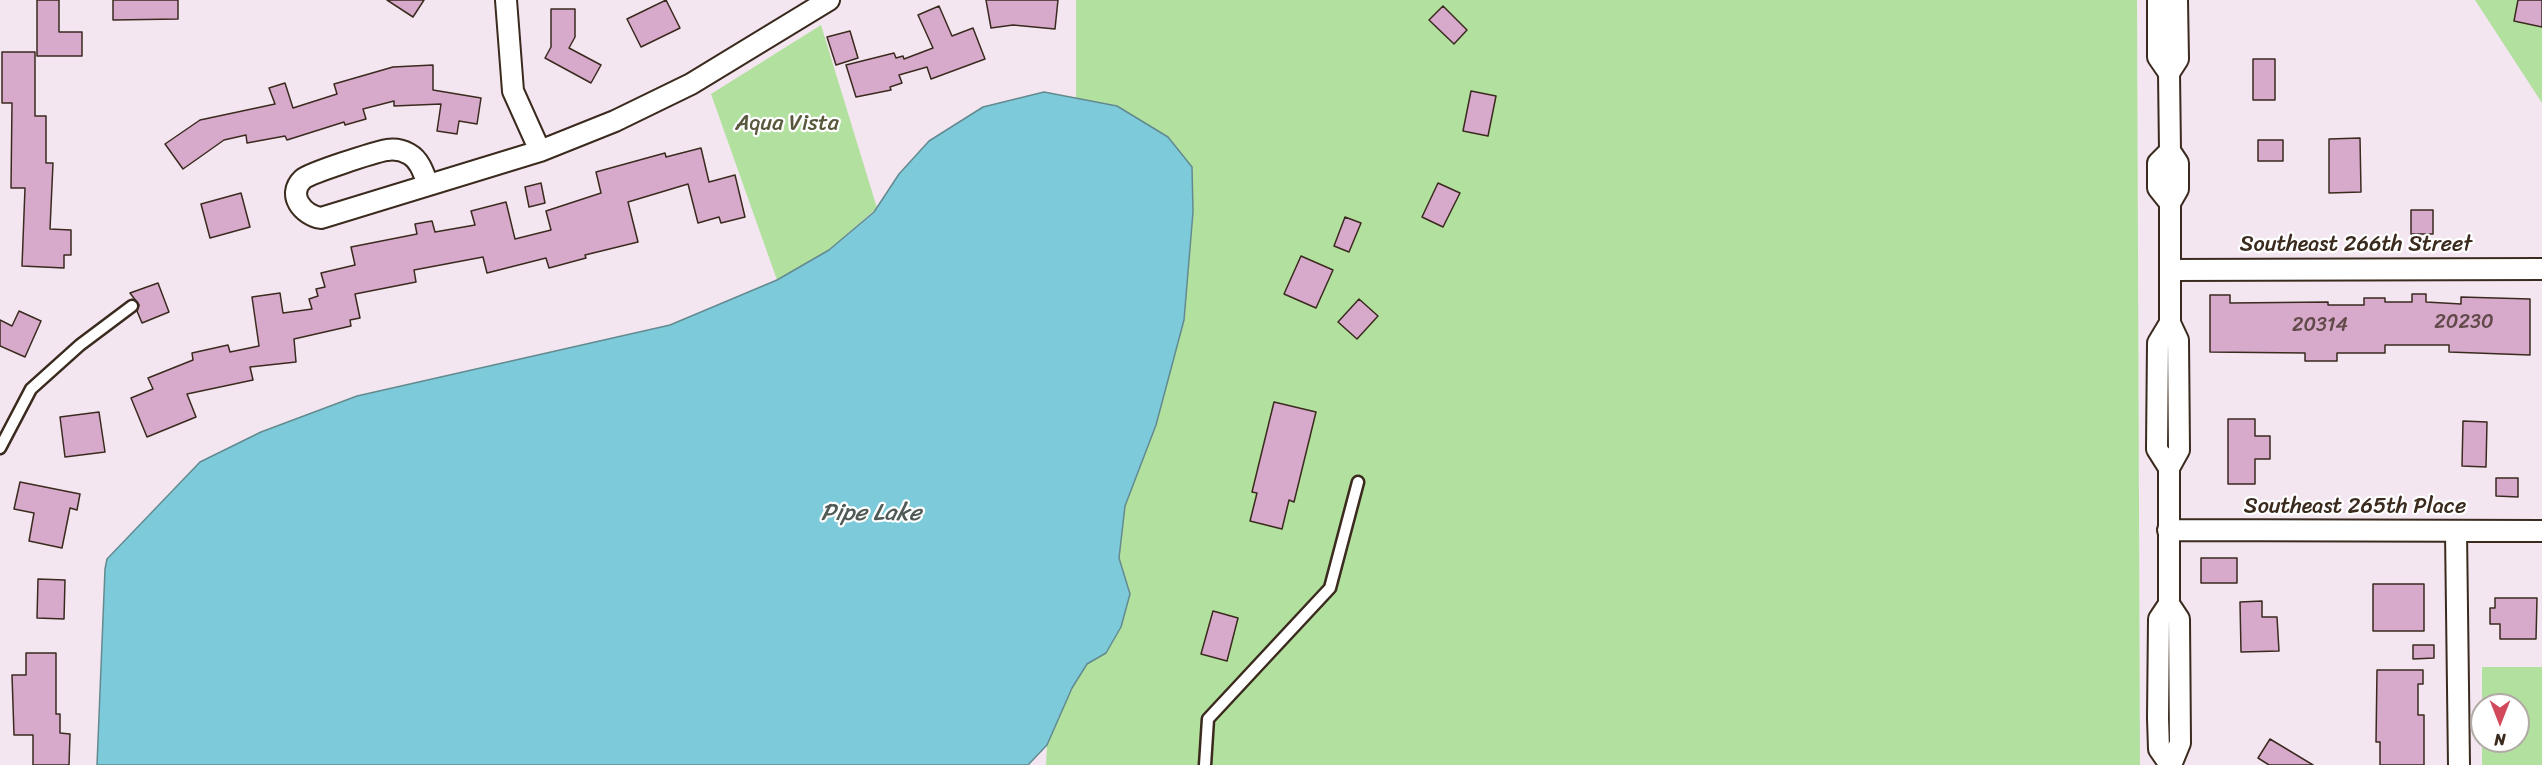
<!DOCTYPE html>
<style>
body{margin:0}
#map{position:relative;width:2542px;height:765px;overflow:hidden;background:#f3e6f0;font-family:Sriracha,sans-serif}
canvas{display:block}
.north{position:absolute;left:2470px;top:693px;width:60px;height:60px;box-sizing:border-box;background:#fff;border:2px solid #b1aaa5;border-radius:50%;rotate:180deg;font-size:16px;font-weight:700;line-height:24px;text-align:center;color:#3b2a1e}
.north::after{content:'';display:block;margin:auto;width:21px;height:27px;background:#d1495b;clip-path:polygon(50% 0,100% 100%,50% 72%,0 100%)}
</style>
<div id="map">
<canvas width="2542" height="765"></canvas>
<div class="north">N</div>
</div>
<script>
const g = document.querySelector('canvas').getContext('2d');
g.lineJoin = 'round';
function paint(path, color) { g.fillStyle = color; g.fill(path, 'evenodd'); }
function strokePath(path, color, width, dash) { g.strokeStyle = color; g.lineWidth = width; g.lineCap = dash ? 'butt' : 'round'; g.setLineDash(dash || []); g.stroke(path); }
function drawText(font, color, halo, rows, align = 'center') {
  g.font = font + ' Sriracha,sans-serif'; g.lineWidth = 4.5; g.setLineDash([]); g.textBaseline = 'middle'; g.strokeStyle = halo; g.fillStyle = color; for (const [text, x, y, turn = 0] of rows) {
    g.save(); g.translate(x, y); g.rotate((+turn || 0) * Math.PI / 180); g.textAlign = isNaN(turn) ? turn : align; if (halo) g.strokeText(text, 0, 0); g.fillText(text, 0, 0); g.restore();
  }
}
const green = new Path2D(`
 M1076,0H2137L2140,765H1046L1047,745L1072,688L1087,664L1106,653L1121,627L1130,594L1119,558L1125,506L1156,425L1184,320L1193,212L1117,106L1076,99Z
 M2475,0H2542V103Z
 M821,25L877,208L829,250L777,280L711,94Z
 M2482,667H2542V765H2482V741H2518V705H2482Z`);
const water = new Path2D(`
 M1044,92L1117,106L1168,137L1192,167L1193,212L1184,320L1156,425L1125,506L1119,558L1130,594L1121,627L1106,653L1087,664L1072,688L1047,745L1028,765H97L105,569L107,559L200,462L261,432L357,396L670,325L777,280L829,250L874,212L899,174L929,141L983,107Z`);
const building = new Path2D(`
 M37,0H59V32H82V56H37Z
 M113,0H178V19L113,20Z
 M387,0H424L413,17Z
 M666,0L680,28L641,47L627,19Z
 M986,0H1058L1055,29L1013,25L991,28Z
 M2518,0H2542V27L2514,21Z
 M939,6L952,36L973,28L985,59L931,79L927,67L899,75L902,83L890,87L891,90L856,97L846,65L894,53L896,58L903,56L904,59L933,48L918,15Z
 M1443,6L1467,30L1454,44L1429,20Z
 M551,9H575V37L569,48L601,65L591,83L545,58L551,47Z
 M850,31L858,58L836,65L827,37Z
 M2,52H35V116H46V163H53L50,229L71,230V255H64V268L22,266L25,188H11L12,103H2Z
 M2253,59H2275V100H2253Z
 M433,65V90L481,98L477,124L459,121L457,134L437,131L441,104L394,106V101L363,109L366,119L345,125L344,122L287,140L285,136L247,143L246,135L224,140L183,169L165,144L200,120L275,104L269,88L285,83L293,108L337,94L334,84L393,67Z
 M1471,91L1496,96L1488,136L1463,131Z
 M2360,138L2361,192L2329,193V139Z
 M2258,140H2283V161H2258Z
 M701,148L709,182L735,175L745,217L721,223L719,217L698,223L688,184L628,202L638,242L585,255L586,258L549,268L546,258L487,273L483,257L414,270L416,282L355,294L360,318L350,320L351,326L294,339L296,362L250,367L253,380L187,394L196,417L147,437L131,398L153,389L148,378L193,360L192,353L228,345L230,352L259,346L252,297L280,293L283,313L312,309L309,299L318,296L316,289L325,287L321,273L355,265L351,247L417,234L415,224L432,221L435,232L475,225L471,211L506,202L515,239L551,230L546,211L601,193L596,172L665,153L666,157Z
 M541,183L545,203L529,207L525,187Z
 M1438,183L1460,193L1443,227L1422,217Z
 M241,193L250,227L210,238L201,204Z
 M2411,210H2433V234H2411Z
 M1345,217L1361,223L1349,252L1334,246Z
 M1301,256L1333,270L1316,308L1284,294Z
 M158,283L169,312L142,323L137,311L139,305L130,293Z
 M2412,294H2426V302L2461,304V297L2530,299V355L2449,352V345H2385V353H2337V361H2305V353L2210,352V295H2230V303L2328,302V305H2364V298H2385V302H2412Z
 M1359,299L1378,316L1357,339L1338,322Z
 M19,311L41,321L25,357L0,346V320L12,326Z
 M1274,402L1316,412L1294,502L1289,500L1282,529L1250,521L1257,493L1252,492Z
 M99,412L105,452L65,457L60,417Z
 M2228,419H2255V436H2270V459H2255V484H2228Z
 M2463,421L2487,422L2486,467L2462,466Z
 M2496,478H2518V497L2496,496Z
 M20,482L80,494L77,510L70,508L62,548L29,541L34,513L14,509Z
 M2201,558H2237V583H2201Z
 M38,579L65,580L64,619L37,618Z
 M2373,584H2424V631H2373Z
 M2495,598H2537L2536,639H2500V624H2490V608H2495Z
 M2262,601V617H2277L2279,651L2241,652L2240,602Z
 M1213,611L1238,618L1227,661L1201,654Z
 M2413,645H2434V658L2413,659Z
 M26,653H56V714H60V733L70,734L69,765H33V735H14L12,675H26Z
 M2377,670H2423V684H2418V715H2424V765H2380V742H2376Z
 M2270,739L2313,765H2269L2258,758Z`);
const lane = new Path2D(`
 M0,448L31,389L80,345L132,306
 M1205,765L1208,719L1330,588L1358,482`);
const street = new Path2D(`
 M506,0L513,91L540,151
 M2158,0V57L2169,73L2178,59L2177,0
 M2169,73L2170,151L2178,163V189L2170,203L2158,188V163L2170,151
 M428,185C424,174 420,160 409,154C402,150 394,149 387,150C375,152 310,173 303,179C286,195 303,215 321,218L540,151L615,121L691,84L829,0
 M2170,270L2542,269
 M2170,323L2158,343L2157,449L2169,468L2179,450L2178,340L2170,323V203
 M2169,468V604L2179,619L2180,743L2171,765
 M2168,530L2542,531
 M2456,531L2459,765
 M2169,604L2159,619L2158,718L2159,749L2170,765`);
const numberNames = [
 ["20230",2464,323],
 ["20314",2320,326]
];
const parkNames = [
 ["Aqua Vista",787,124]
];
const streetNames = [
 ["Southeast 266th Street",2356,245],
 ["Southeast 265th Place",2355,507]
];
const waterNames = [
 ["Pipe Lake",871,514]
];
paint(green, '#b2e09f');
paint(water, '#7dcadb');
strokePath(water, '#638a8f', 1.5);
paint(building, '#d7aacc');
strokePath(building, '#3b2a1e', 1.5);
strokePath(lane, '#3b2a1e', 15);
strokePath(street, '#3b2a1e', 24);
strokePath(lane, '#fff', 10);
strokePath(street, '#fff', 20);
drawText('20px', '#624a4a', null, numberNames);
drawText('22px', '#59583e', '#fff', parkNames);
drawText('22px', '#3b2a1e', '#fff', streetNames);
drawText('italic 24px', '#4f5a57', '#fff', waterNames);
</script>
